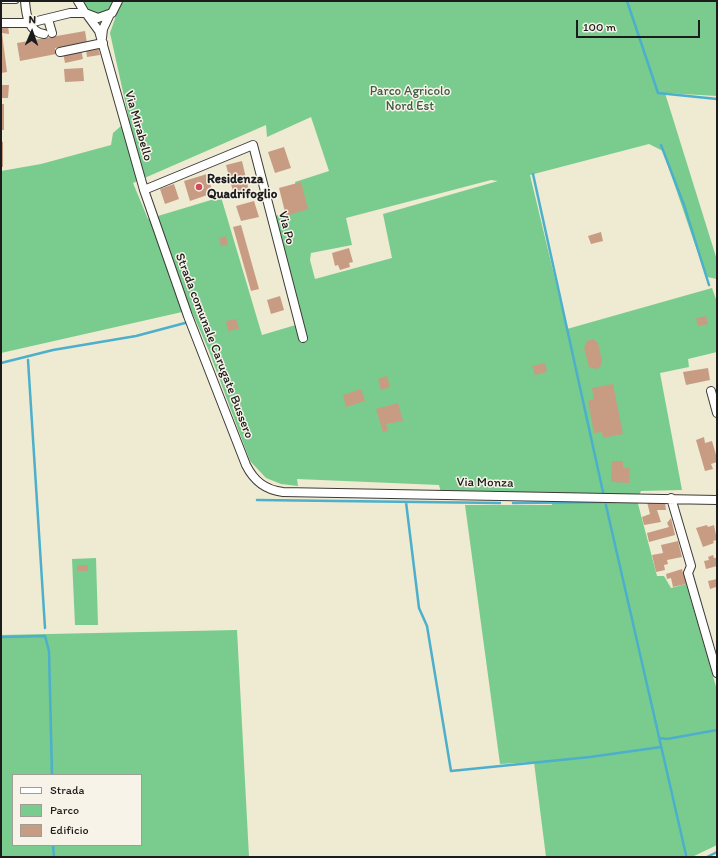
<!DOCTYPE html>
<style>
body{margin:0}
#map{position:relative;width:718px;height:858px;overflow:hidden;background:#efead2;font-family:Itim,sans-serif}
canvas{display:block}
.frame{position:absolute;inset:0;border:2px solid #1c1c1c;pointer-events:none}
.legend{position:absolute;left:12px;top:774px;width:130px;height:72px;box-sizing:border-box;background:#f7f3e8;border:1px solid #9f9d96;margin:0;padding:5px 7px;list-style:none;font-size:12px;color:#1c1c1c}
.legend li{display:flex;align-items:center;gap:8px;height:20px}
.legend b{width:20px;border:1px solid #9f9d96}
.north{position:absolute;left:12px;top:12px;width:40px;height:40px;-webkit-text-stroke:3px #f7f3e8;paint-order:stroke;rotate:2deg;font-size:11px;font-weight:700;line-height:16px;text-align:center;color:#1c1c1c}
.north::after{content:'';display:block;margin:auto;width:14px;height:18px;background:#1c1c1c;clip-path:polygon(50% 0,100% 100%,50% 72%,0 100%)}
.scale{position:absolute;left:576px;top:20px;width:124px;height:18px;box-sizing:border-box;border:2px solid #1c1c1c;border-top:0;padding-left:5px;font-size:12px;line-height:14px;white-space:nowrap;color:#1c1c1c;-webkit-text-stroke:3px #f7f3e8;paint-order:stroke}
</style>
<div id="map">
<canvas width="718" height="858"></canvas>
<div class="frame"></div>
<ul class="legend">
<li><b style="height:5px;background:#fff"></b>Strada</li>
<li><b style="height:11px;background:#79cc8e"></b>Parco</li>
<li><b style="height:11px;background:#c89c83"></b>Edificio</li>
</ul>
<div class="north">N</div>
<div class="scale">100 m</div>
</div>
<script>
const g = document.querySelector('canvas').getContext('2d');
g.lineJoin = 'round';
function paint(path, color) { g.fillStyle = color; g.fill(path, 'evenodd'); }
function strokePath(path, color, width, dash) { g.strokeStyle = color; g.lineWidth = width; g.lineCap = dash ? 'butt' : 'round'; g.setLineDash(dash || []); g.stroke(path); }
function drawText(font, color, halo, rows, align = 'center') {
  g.font = font + ' Itim,sans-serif'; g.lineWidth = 3; g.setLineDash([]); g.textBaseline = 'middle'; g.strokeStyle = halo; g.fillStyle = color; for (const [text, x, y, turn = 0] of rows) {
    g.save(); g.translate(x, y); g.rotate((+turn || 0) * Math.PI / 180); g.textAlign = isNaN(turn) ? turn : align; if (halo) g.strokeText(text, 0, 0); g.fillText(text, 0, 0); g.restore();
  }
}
const green = new Path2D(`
 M83,1H114L109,10L98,14L88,10Z
 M121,1H717V96L665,93L717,260V279L707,277L703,268L663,151L649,144L530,175L567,329L712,288L717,302V352L688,359L689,367L660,373L682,490L641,491L637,500L657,576H664L671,588L686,584L717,690V845L692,857H546L534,762L500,764L465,505H552L551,499L441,493L439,485L297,479L298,486L281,484L266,478L250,461L209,351L191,310L1,353V171L41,164L111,145L113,133L129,119L110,33ZM311,117L329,171L295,182L302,209L271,217L299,324L262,335L221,197L148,219L133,183L266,125L267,137ZM491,180L498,181L383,214L392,258L315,279L310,260L311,253L352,245L346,218Z
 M96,558L98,625H75L72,559Z
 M237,630L249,857H1V635ZM13,775H141V845H13Z`);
const stream = new Path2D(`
 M627,1L658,93L717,99
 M661,145L684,205L709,285
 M533,174L603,492
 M28,360L45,628
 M1,363L53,350L136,336L185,323
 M257,500L500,503
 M605,501L686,855
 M406,502L419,608L427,626L451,771L590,757L661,747
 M513,503L615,502
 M1,637L45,636L49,651L52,775
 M659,738L667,739L717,730
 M53,845L54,857
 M707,857L717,852`);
const building = new Path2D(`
 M1,25H8L9,34L2,33L7,72L1,73Z
 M85,31L87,43L55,48L56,54L20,61L17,43Z
 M98,47L100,55L87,57L86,49Z
 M81,49L83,59L65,63L63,53Z
 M83,68L84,81L65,82L64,69Z
 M1,85H9L8,98H1Z
 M1,104H4V130H1Z
 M1,141L3,142V167H1Z
 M284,147L291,168L275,173L268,152Z
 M242,161L249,191L234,195L226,165Z
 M207,174L213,193L190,201L184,181Z
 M301,182L308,209L286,216L279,188Z
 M174,184L179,199L165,204L160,189Z
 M254,201L259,217L241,221L236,206Z
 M241,225L259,289L251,291L233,227Z
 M601,232L603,241L591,244L588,236Z
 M226,236L228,245L221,246L219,238Z
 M349,248L353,262L349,263L350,267L340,270L338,265L335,266L332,253Z
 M280,296L284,310L271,314L267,300Z
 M706,316L708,324L698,326L696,318Z
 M236,319L239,329L228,331L226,321Z
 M593,339L598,343L602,361L601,366L596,369L589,367L584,348L587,341Z
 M545,363L547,372L535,375L532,366Z
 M708,368L710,380L686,385L683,372Z
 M387,376L390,387L381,390L378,379Z
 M613,384L623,434L603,438L602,432L594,433L588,401L594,399L592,388Z
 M361,389L365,401L346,407L343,395Z
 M398,403L403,421L386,424L388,431L383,432L376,409Z
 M704,437L705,443L712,441L717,458V462L711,464L713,469L705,471L696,440Z
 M612,461H623V468H630L629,483L611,482Z
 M647,502H665L666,510H657L661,522L644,525L642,517L650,514Z
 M671,518L675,535L649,542L647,533L669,527L667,523Z
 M707,525L708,527L714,525L717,540L713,541L714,543L703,547L696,528Z
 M678,541L682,557L667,560L668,564L664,565L665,570L656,572L652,555L663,553L661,545Z
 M713,555L714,558H717V566L706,569L704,561L709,560L708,557Z
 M77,565H88V571H77Z
 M682,569L686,584L673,587L671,578L667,579L666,574Z
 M717,579V591L716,587L710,589L708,581Z`);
const service = new Path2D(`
 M1,1H16`);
const minor = new Path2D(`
 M25,1C26,14 28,32 44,34
 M78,1L85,13L98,18L112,13L118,1
 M88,16L99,31L144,190L188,316L246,465C254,481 265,490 283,492L717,500
 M48,19L52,33
 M1,23H29L70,13H85
 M102,38L103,29L110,14
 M60,52L103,43
 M144,190L253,145L303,338
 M711,391L717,413
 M671,498L691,566L688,573L717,673`);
const markers = [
 [199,187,4,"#d1495b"]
];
const parkNames = [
 ["Parco Agricolo",410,92],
 ["Nord Est",410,107]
];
const streetNames = [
 ["Via Mirabello",138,126,74],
 ["Via Po",286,228,76],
 ["Strada comunale Carugate Bussero",214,346,69],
 ["Via Monza",485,483,1]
];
const poiNames = [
 ["Residenza",207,180],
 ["Quadrifoglio",207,195]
];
paint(green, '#79cc8e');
strokePath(stream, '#4cafcb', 2.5);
paint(building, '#c89c83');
strokePath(service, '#3c3b37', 6);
strokePath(minor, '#3c3b37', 10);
strokePath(service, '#fff', 4);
strokePath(minor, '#fff', 8);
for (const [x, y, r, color] of markers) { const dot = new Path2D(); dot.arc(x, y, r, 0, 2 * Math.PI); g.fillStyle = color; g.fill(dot); strokePath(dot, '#f7f3e8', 1.5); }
drawText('13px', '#3d5a44', '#f7f3e8', parkNames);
drawText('13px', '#1c1c1c', '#f7f3e8', streetNames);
drawText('bold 13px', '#1c1c1c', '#f7f3e8', poiNames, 'left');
</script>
